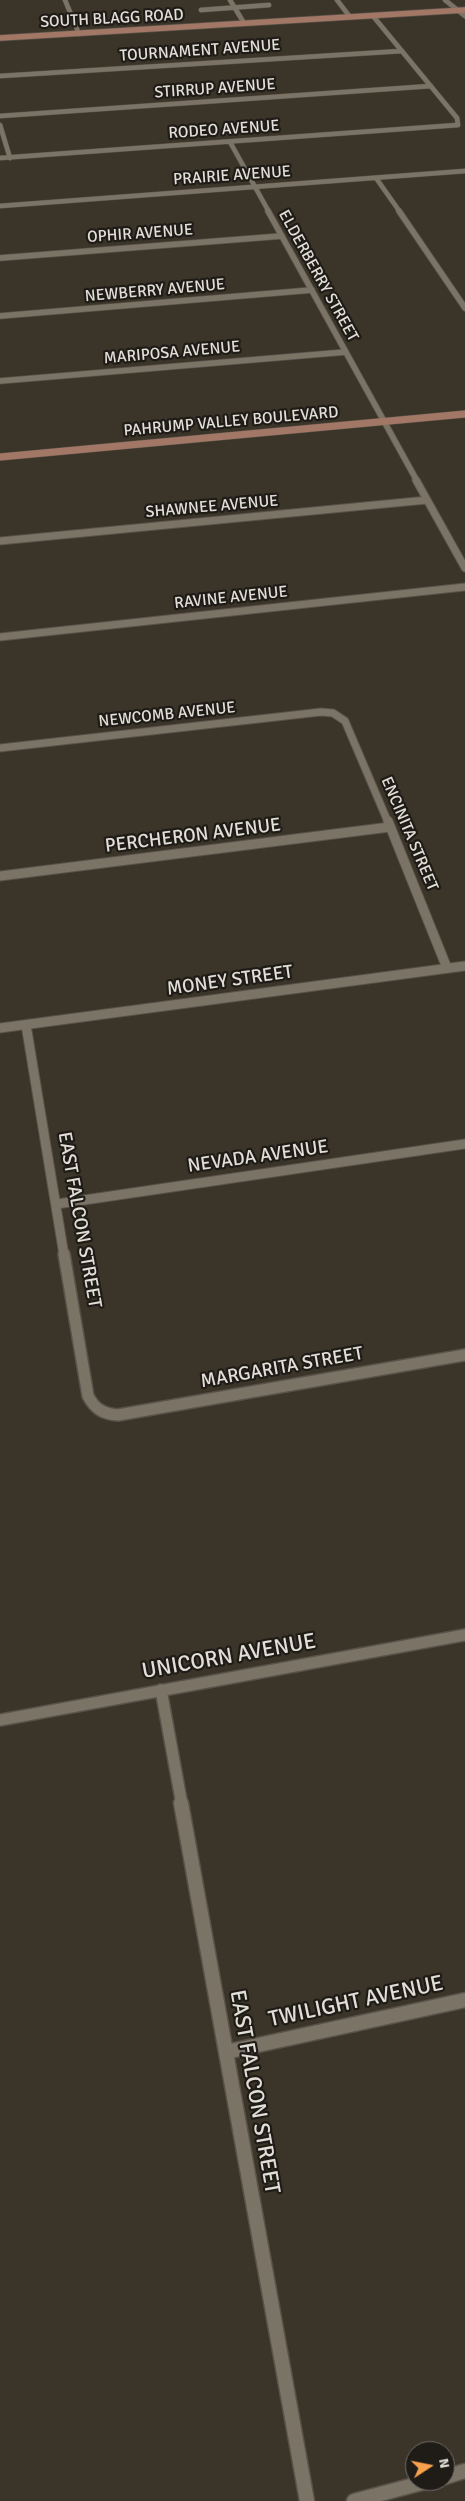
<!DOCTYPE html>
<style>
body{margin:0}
#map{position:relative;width:465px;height:2501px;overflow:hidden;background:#3b3429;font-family:Signika,sans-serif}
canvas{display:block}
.north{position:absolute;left:405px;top:2441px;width:50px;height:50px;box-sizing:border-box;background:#1f1c17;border:1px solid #6d6a64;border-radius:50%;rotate:79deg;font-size:14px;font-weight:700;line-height:20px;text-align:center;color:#e3dfd8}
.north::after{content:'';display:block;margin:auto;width:18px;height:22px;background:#f9a04d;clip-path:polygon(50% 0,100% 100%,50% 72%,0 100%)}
</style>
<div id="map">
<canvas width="465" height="2501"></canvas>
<div class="north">N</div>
</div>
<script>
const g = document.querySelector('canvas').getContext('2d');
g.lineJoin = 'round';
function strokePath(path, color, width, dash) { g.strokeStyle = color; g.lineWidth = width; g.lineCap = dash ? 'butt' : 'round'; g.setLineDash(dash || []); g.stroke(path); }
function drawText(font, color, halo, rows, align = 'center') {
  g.font = font + ' Signika,sans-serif'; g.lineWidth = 4.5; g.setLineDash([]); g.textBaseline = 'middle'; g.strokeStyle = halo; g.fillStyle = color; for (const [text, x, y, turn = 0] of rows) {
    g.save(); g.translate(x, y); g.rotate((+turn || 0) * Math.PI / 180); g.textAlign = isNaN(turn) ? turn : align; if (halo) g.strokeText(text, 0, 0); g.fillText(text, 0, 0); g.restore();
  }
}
const minorFar5 = new Path2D(`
 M65,0L79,34
 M230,0L244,23
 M337,0L350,17
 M445,0L465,16
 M201,10L269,5
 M0,76L402,51
 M0,116L431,86
 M0,125L10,158
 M230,142L269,212
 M0,158L458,125L457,118L373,16
 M376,178L400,212
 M0,206L465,171`);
const minorFar4 = new Path2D(`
 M268,211L417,481
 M399,211L465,308
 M0,258L282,236
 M0,316L312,290
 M0,381L346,352`);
const minorFar3 = new Path2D(`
 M416,480L465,568
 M0,541L427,500
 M0,637L465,587
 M0,748L321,712L333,713L345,721L388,822`);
const minorFar2 = new Path2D(`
 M388,821L447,968
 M0,876L390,827
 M26,1025L64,1255
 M0,1028L465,966
 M57,1204L465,1144`);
const minorFar1 = new Path2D(`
 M64,1254L88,1396C95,1409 103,1414 118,1415L465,1355
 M161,1690L182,1805
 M0,1720L465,1635`);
const minor = new Path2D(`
 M181,1803L307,2501
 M226,2052L465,2000
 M445,2477L465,2471
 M354,2501L429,2481`);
const majorFar1 = new Path2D(`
 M0,38L465,10`);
const major = new Path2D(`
 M0,457L465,414`);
const farStreetnames = [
 ["SOUTH BLAGG ROAD",112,19,-3],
 ["TOURNAMENT AVENUE",200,51,-4],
 ["STIRRUP AVENUE",215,89,-4],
 ["RODEO AVENUE",224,130,-4],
 ["PRAIRIE AVENUE",232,176,-4],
 ["OPHIR AVENUE",140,234,-4],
 ["ELDERBERRY STREET",318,276,61],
 ["NEWBERRY AVENUE",155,291,-5],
 ["MARIPOSA AVENUE",172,353,-5],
 ["PAHRUMP VALLEY BOULEVARD",231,422,-5],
 ["SHAWNEE AVENUE",212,507,-5],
 ["RAVINE AVENUE",231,598,-6],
 ["NEWCOMB AVENUE",167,715,-6],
 ["ENCINITA STREET",409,834,67]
];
const streetNames = [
 ["PERCHERON AVENUE",193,836,-7],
 ["MONEY STREET",230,981,-8],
 ["NEVADA AVENUE",258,1157,-8],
 ["EAST FALCON STREET",79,1220,80],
 ["MARGARITA STREET",282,1368,-10]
];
const nearStreetnames = [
 ["UNICORN AVENUE",229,1657,-10],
 ["TWILIGHT AVENUE",356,2002,-12],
 ["EAST FALCON STREET",254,2092,80]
];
strokePath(minorFar5, '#585249', 5.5);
strokePath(minorFar4, '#585249', 7);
strokePath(minorFar3, '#585249', 9);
strokePath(minorFar2, '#585249', 11);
strokePath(minorFar1, '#585249', 14);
strokePath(minor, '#585249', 17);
strokePath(majorFar1, '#585249', 7);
strokePath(major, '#585249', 8);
strokePath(minorFar5, '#7b7366', 4.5);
strokePath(minorFar4, '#7b7366', 5.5);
strokePath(minorFar3, '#7b7366', 7);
strokePath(minorFar2, '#7b7366', 9);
strokePath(minorFar1, '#7b7366', 11);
strokePath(minor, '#7b7366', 14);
strokePath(majorFar1, '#a37766', 5.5);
strokePath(major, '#a37766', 7);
drawText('16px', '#e3dfd8', '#1f1c17', farStreetnames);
drawText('19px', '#e3dfd8', '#1f1c17', streetNames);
drawText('22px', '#e3dfd8', '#1f1c17', nearStreetnames);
</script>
